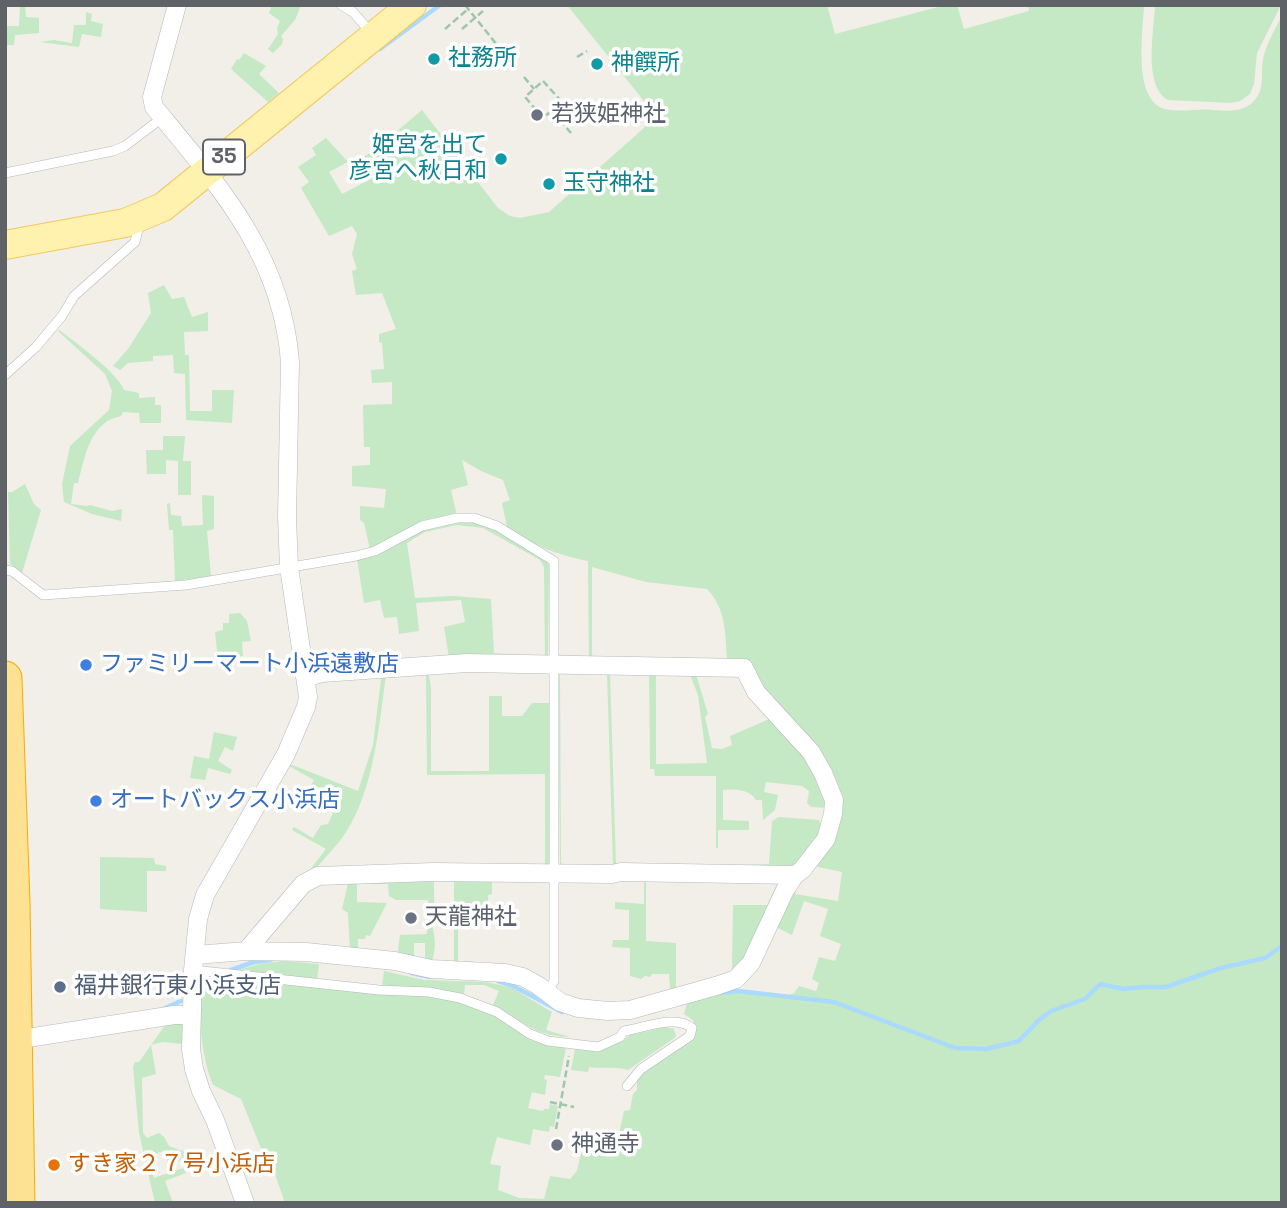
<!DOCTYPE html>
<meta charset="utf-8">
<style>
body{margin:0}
#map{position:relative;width:1287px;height:1208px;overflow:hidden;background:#f1efe8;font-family:"Space Grotesk",sans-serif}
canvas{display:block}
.frame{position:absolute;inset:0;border:7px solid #5f6368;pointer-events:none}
</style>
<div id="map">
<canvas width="1287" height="1208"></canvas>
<div class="frame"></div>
</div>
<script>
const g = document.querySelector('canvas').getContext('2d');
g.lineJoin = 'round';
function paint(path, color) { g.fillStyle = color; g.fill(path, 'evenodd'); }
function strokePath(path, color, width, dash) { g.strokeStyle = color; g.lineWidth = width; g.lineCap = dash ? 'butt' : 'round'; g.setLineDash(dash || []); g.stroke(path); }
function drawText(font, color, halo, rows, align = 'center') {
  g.font = font + ' "Space Grotesk","Noto Sans JP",sans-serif'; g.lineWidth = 7; g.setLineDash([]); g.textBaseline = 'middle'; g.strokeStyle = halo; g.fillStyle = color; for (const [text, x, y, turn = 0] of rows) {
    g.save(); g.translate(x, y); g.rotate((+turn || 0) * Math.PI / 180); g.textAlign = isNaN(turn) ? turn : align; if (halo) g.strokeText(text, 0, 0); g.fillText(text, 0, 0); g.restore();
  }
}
const green = new Path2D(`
 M20,5H25L26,17L39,18V33L15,35L14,45H5V26H19Z
 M272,5H301L295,20L281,36L283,39L282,44L273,53L268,49L278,34L277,28L280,21L269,13Z
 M567,5H827L835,34L946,5H957L964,29L1029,11L1028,5H1144C1143,31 1132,100 1165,109C1180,113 1198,108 1213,110C1230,111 1247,113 1257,97C1265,86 1260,69 1264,55C1268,41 1275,29 1282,16V1203H285L275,1174L265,1158L241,1099L213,1085C201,1055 200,1027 199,995L229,978L379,994L429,996L459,1002L494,1015L533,1041L566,1048L560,1077L545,1075L544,1079L547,1080L545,1095L532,1092L528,1108L543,1111L544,1109H549L550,1104L558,1106L554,1127L550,1126L549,1132L533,1129L530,1145L497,1137L490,1164L501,1166L498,1190L519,1198L544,1199L550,1176L570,1179L577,1171L581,1153L606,1142L610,1134H619L624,1111L630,1110L633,1094L637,1090V1079L640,1072L695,1030L693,1020L684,1014L687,1003L724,991L787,996L794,993L799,986L816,991L819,983L812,979L819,957L835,961L841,944L820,936L828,909L804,901L792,935L774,926L796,887L795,894L838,901L842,872L818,867L816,861L835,812L794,730L744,661L589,660L588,561C555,554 534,546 507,527L502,503L510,500L503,480L481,471L462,460L468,485L451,490L457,516L370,549L364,523L360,520V506L384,508L386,489L352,486V466L370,465V447H364L363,405L392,404V382L372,383L371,370L384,369L382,343L379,342V334L396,329L382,293L356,295L352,271L357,269L352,254L357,234L352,226L329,236L301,188L309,182L298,167L316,155L312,148L326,138L348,162L329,172L342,194L373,178L362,158L381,146L389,145L390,137L422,110L498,208L510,216L520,218L549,212L644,128C648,118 648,111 644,101ZM592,567L646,582L707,589C726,609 725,631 727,658L592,657Z
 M1155,5H1281L1257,53L1254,84L1250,94L1240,101L1231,103L1168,100C1143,86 1154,31 1155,5Z
 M86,12L92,14L91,21L103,24L101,37L82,34L79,47L40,42L54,40L72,43L74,25H86Z
 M244,53L266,66L259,74L279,93L268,102L231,69L237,59L239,60Z
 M164,285L172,299L184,297L192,317L208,312V331L184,332L185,355H189L190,411H212V390H234L232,423L186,420L185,374L174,373L173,355L153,356V361L128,363L120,370L113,366L128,349L151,313L148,293Z
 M59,330C75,342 118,373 124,390L139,393V398L155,397V405H161V423H140L139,413L123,412L121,416C90,422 85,456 78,483H74L71,504L87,506L90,505L112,511L122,509L121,521L92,514L64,502L62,484L70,446L109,410L112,391L105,374L58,331Z
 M163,436H185L183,461H191V495H178V461L166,460V474H147L146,450H163Z
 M25,484L34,504L41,510L22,573L10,564L8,492H12Z
 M202,495L214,496V529L207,531L211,576L175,581L173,530H169L167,504L170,503L171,515L181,516L182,526L203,525Z
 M474,521L496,529L543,558L549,565L548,658L449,657L444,627L465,622L461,600L416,603L419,631L399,634L397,617L384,618L380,600L364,603L357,559L376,554L424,529L441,523ZM457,525L483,528L540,560L544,567L545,654L542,657L494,653L491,599L453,596L415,598L407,543L425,532Z
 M240,613L247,621L251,641L242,642L243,656L218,660L215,632L223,630V623H229V614Z
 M428,669L431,688V771H489V696H502V716H522L532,703H550L551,867L306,875L326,849L292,830L294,827L313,838L321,825L328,824L336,806L317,798L318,795L309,789L314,780L289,766L290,764L358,791L373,745L382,671ZM426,673L427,775L545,774V863L543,866L321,869L318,866C327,855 338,845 346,832C374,789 379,725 386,675Z
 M558,670H610L616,866L560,867ZM560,672L607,673L613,865L563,866L561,862Z
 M649,670L695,671L708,714L705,717L712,748L722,749L732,745L730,736L772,718L808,755L829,808L811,807L807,803L809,791L802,786L766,782L764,792L778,795L775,810L763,820L762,800H756C749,789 735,789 723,790V820L749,821V830H718V848H716V776H655L654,769H650ZM690,675L698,695L707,763L656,764V676Z
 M214,732L237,737L233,751L225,747L218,761L232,770L230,774L208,768L205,780L190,778L194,756L209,759Z
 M779,817L819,820L822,828L819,837L793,869L739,868V865L769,864L772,821Z
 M100,857L154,858L155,864L166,866V871H147V912L100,909Z
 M492,876V894L488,895V922H458V964H454V879H434V910H429L428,900H396L389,896L388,884H357V902L387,903L370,936L366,935L365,939H358V952H350L348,913L342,909L349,879Z
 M644,877L783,878L770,912L736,973L673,993L670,989L669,974H652L650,977L645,976L641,979L630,976V948L612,947L613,940H629V910L615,909V902L644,904ZM646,880H779L767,905H733L732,971L676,989V943L646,941Z
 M428,926H432C436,937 436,952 431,963L425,960V943H414V957H397L400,935L427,934Z
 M283,961L319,964L317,980L236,971L259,964Z
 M384,971L424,980L485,982L500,985L512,988L552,1012L546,1030L570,1037C529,1035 526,1021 493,1005L499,991L484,985H465L464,994L429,988L382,986Z
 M168,1021L179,1022L182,1024L183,1044L162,1042L151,1045L156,1074L142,1078L143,1133L147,1138L159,1133L164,1137L169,1146L185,1152L188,1158L169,1165L164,1151L147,1156L154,1178L183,1168L186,1173L165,1181L173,1203H155L139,1133L133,1067L135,1062H139Z
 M666,1027L674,1029L676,1037L628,1070C614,1066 603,1069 589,1067L588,1072L571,1070L575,1049L598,1051L623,1041L630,1035Z`);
const stream = new Path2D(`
 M380,49L440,5
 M231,970L254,962L271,960
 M411,973L430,977
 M498,981L513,986L562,1012
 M201,989L220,978
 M721,993L738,991L834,1002L955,1048L986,1049L1019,1041L1038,1021L1051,1011L1085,999L1100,984L1123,989L1143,987H1166L1221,968L1265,958L1282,946
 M163,1009L181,1001`);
const path = new Path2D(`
 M465,5L514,66
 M445,29L468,9
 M462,29L483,11
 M489,53L497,46
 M577,57L587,51
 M524,77L534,89
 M543,81L562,102L543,118L525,97Z
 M553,112L571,133
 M550,1102L574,1107
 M556,1129L569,1056`);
const lane = new Path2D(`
 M341,5L353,12L372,34
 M5,173L113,151L125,146L162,118
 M5,375L36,347L62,316L74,296L135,242L140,221
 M5,570L12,571L43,595L186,585L356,556L375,551L422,526L457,518H474L497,526L554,561V981L547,993
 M193,970L379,990L429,992L460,998L497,1012L530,1034L548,1041L598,1047L620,1037L624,1031C644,1028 676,1014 692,1028L690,1036L641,1069L627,1086`);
const street = new Path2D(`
 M177,5L152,97L154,107C219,186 282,255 290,362L287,518L289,567L308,697L306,707L286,754L205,895L198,919L193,970L191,1049L194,1069L201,1091L215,1120L245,1203
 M246,951L303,884L318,876L433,872L612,874L621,872L795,875
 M195,955L246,951L306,952L395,961L431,969L505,973L523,977L539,986L560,1002L578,1008L608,1011L630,1010L716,986L736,979L751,963L785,890L795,875L802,870L826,839L833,814L834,800L823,773L811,752L756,692L744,668L467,663L322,673L306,678
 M15,1040L174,1015H190`);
const primary = new Path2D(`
 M5,245L125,223L163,207L412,5`);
const highway = new Path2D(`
 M5,678L13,903L18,1203`);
const markers = [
 [434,59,7,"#0f9aa8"],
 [597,64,7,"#0f9aa8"],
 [537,115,7,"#6b7280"],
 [501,159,7,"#0f9aa8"],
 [549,184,7,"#0f9aa8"],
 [86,665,7,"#3f7fe0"],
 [96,801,7,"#3f7fe0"],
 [411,918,7,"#6b7280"],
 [60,987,7,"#5c6f8a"],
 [557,1145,7,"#6b7280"],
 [54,1165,7,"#e8710a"]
];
const shields = [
 [224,157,42]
];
const shieldNames = [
 ["35",224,157]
];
const cultureNames = [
 ["社務所",448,59],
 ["神饌所",611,64],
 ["姫宮を出て",487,146,"right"],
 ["彦宮へ秋日和",487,172,"right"],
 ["玉守神社",563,184]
];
const worshipNames = [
 ["若狭姫神社",551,115],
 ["天龍神社",425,918],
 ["神通寺",571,1145]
];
const shopNames = [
 ["ファミリーマート小浜遠敷店",100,665],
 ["オートバックス小浜店",110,801]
];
const serviceNames = [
 ["福井銀行東小浜支店",74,987]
];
const foodNames = [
 ["すき家２７号小浜店",68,1165]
];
paint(green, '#c5e8c5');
strokePath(stream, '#aadaff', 4.5);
strokePath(lane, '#b5b8bc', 10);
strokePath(street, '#b5b8bc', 19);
strokePath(primary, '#f2c960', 30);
strokePath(highway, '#f9ab00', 35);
strokePath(path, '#9cc7a9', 2.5, [7, 3.5]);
strokePath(lane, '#fff', 9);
strokePath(street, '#fff', 18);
strokePath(primary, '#fff2af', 28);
strokePath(highway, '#fde293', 33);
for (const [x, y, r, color] of markers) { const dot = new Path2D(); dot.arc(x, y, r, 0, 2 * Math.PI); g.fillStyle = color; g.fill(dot); strokePath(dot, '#fff', 2.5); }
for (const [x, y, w] of shields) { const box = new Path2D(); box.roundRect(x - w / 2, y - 17.5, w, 35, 5); g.fillStyle = '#fff'; g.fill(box); strokePath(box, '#5f6368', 2); }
drawText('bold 21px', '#5f6368', null, shieldNames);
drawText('23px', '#0d838f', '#fff', cultureNames, 'left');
drawText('23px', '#5b616d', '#fff', worshipNames, 'left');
drawText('23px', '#366cbe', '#fff', shopNames, 'left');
drawText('23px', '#4e5e75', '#fff', serviceNames, 'left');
drawText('23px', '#c56008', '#fff', foodNames, 'left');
</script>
